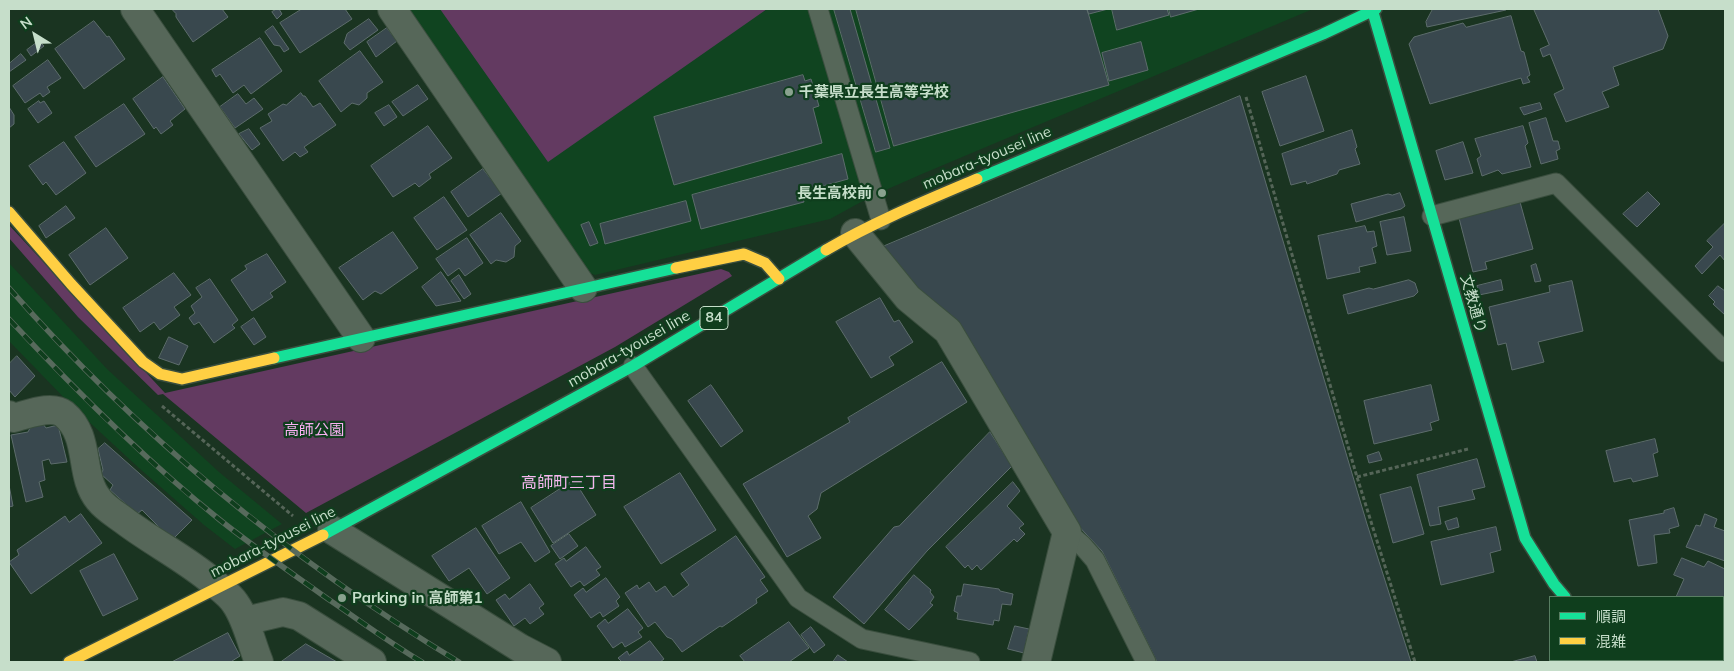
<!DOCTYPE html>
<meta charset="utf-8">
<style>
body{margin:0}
#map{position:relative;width:1734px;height:671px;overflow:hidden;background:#1a3421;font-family:Mulish,"Noto Sans JP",sans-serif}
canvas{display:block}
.frame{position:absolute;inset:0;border:10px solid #c6deca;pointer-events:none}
.legend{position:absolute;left:1549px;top:596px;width:175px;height:65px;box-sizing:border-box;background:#0f3e1d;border:1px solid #587e62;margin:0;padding:6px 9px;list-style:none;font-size:15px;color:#c6deca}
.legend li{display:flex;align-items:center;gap:10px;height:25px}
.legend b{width:25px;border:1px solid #587e62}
.north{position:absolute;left:10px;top:10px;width:50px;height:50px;-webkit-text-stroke:4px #0f3e1d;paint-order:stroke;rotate:324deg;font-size:14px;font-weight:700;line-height:20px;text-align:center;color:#c6deca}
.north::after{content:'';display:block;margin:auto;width:18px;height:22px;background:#c6deca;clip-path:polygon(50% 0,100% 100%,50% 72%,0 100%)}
</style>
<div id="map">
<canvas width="1734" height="671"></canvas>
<div class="frame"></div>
<ul class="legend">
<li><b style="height:6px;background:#16e098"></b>順調</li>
<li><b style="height:6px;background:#ffcf43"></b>混雑</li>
</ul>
<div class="north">N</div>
</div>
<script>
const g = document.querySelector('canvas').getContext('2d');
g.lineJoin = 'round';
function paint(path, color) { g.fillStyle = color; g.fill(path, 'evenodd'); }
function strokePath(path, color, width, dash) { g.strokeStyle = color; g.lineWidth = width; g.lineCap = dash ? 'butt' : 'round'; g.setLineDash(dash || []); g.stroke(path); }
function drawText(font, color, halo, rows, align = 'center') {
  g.font = font + ' Mulish,"Noto Sans JP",sans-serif'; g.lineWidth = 4.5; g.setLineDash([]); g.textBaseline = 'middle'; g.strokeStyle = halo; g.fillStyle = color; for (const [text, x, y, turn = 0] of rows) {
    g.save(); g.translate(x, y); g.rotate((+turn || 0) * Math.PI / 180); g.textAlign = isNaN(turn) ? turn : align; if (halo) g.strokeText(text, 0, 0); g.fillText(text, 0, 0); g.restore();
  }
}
const built = new Path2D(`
 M405,9H1313L922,174L872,196L830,219L595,275L583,270Z
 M9,263L107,369L219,472L282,524L235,549L204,525L139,468L74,408L9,341Z`);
const green = new Path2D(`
 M440,9H767L548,162Z
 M9,225L165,393L721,269L729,272L732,276L615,347L306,513L163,394L158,395L78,317L9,238Z`);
const building = new Path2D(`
 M172,9H222L228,17L193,42L176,17V14Z
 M277,9H279L282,14L277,19L272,12Z
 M302,9H345L352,19L300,53L280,23Z
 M834,9H850L890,148L876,152Z
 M856,9H1087L1109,85L894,146Z
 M1087,9H1108L1089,14Z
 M1112,9H1167L1169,15L1117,30Z
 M1169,9H1199L1171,17Z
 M1433,9H1506V10L1427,27L1426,22Z
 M1534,9H1658L1668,36L1663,49L1613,67L1619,85L1602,92L1609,107L1566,122L1554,94L1564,89L1550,54L1543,57L1540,49L1549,45Z
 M1511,16L1521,51L1524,52L1530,75L1527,77L1530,82L1523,84L1521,78L1430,104L1409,44L1414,37L1463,23L1466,27Z
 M369,19L378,30L350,50L344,43L347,34Z
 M94,21L107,37L109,36L125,59L84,89L55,49Z
 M273,26L289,49L284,52L280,46L274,45L265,32Z
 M387,28L397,41L376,57L367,42Z
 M260,38L282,71L251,94L244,85L233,93L220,74L216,77L212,70Z
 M39,41L44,46L31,56L27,50Z
 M1141,42L1148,70L1109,81L1102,53Z
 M360,51L383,82L367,93V98L359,105L352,103L341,112L319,81Z
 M21,54L26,60L9,72V64Z
 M48,60L61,78L47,87L50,92L43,97L40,93L25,103L13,86Z
 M803,75L805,81L811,79L819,106L813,108L822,143L674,185L654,117Z
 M1306,76L1324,131L1280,146L1262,92Z
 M163,77L185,109L170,121L173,125L161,134L156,127L154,129L133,99Z
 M418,85L428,99L403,116L392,102Z
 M301,93L303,96H305L313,107L320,103L336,125L304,147L308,152L300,157L295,152L283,161L260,128L272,121L268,114L283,104L286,105Z
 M238,94L246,104L254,98L263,109L235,128L220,107Z
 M1240,96L1367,524L1411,662H1157L1102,551L1071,518L880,248Z
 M39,101L40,103L44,101L52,113L38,123L28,109Z
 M1540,103L1542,109L1524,115L1520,108Z
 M124,104L145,134L96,167L75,137Z
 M389,105L397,117L384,126L375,113Z
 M9,107L14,115V124L9,128Z
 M1546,118L1553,141H1558L1560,149L1556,151L1558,159L1541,164L1529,123Z
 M428,126L452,158L429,174L431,178L419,187L415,183L393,197L371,166Z
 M1523,126L1528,143L1525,146L1531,167L1502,174L1498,170L1482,176L1477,159L1481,156L1475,139Z
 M249,129L260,144L252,150L239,134Z
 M1352,130L1357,147L1355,149L1360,164L1339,170L1337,174L1307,184L1306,181L1291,185L1282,154Z
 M64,142L86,173L56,195L46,182L43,185L29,166Z
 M1463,142L1473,173L1445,180L1436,151Z
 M842,154L848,179L801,192L804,202L701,229L692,195Z
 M483,169L502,193L468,217L451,192Z
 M1648,192L1660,204L1637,227L1623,214Z
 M1400,193L1405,206L1401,209L1356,222L1351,204L1388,194L1392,195Z
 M444,197L467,230L437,250L414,218Z
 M686,201L691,221L605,244L600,224Z
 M1520,202L1533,249L1485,262L1487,269L1473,272L1459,218Z
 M66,206L75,218L46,238L39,226Z
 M501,213L521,241L515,246L514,257L506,262L496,260L491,264L470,235Z
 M1404,217L1411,251L1387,255L1380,222Z
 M589,222L598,243L590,246L581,225Z
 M1725,223V261L1720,255L1702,274L1695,266L1713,247L1707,241Z
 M1365,226L1367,232L1374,231L1377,246L1372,248L1376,263L1359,267L1360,272L1327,279L1318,236Z
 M106,228L128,258L90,285L69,255Z
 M393,232L418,268L381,294L375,291L363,300L339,268Z
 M467,238L483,263L465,276L459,268L448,276L436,259Z
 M267,254L286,282L270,293L273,297L252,311L231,280L247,269L245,266Z
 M1536,264L1541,281L1535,282L1531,266Z
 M441,272L461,301L436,306L422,287Z
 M174,273L191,295L174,307L180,315L160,330L154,322L140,332L123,308Z
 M459,275L471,294L464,299L451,281Z
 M210,279L238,320L232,325L235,328L214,343L199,322L194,325L189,318L195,313L191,306L202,297L196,288Z
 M1409,280L1415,283L1418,292L1414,296L1348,314L1343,295L1369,288L1373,289Z
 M1501,280L1503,290L1479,295L1477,286Z
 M1572,281L1583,331L1538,342L1544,362L1512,370L1506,343L1498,345L1489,307L1550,292L1549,286Z
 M1718,286L1725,291V315L1713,304L1715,302L1709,296Z
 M880,298L894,322L899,320L913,342L889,357L894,365L871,378L836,322Z
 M254,318L266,337L254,345L241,327Z
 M169,337L188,346L179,365L159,358Z
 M17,356L35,376L15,397L9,390V364Z
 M942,362L967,402L821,493L817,509L808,516L821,538L787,557L743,484L850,422L848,418Z
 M711,385L743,431L721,447L688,401Z
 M1431,385L1439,420L1430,423L1432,430L1374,444L1364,401Z
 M43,424L46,428L58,425L67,462L51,464L49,459L42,461L45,480L39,482L43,497L26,502L11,435L28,432L30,428Z
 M990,432L1012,466L927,551L864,624L833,597L894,527L899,526Z
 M1655,439L1658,452L1653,454L1658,476L1633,482L1631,478L1614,482L1606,451Z
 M105,443L192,520L172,540L142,510L137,514L110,490L113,485L101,474L103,470L98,449Z
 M1379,452L1382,460L1369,463L1367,456Z
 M1477,459L1485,487L1472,490L1475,499L1438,507L1441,524L1430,526L1417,475Z
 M680,473L716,530L661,564L624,507Z
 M574,480L596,515L553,543L531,508Z
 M1013,482L1020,491L1007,506L1024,524L1019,528L1025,534L1017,542L1014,539L981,570L977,565L972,570L968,565L965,568L946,547Z
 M9,485L13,506L9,507Z
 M1411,487L1424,534L1393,543L1380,495Z
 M521,502L550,552L535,562L521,542L499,554L482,526Z
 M1674,508L1679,526L1669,529L1670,533L1654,535L1657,563L1638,566L1629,520L1664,513V511Z
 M81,514L102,543L31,594L9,562L19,555L17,550L65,516L69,522Z
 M1705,514L1717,519L1714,527L1725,531V561L1686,547L1696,525L1700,526Z
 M1457,518L1459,527L1448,530L1445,522Z
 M1496,527L1501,550L1490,553L1494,572L1441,585L1431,542Z
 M476,528L510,578L487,594L469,568L449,581L432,556Z
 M569,534L578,546L560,559L551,546Z
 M736,536L765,577L760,580L768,591L756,599L757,603L722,627L720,626L682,652L672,639L667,637L655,622L648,627L625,593L637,585L639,589L649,582L656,592L665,586L673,597L689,585L681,574Z
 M586,547L601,567L596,570L600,575L584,586L580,581L571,587L555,564L564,558L566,561Z
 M114,554L138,599L103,616L80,571Z
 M1682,558L1704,567L1708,561L1725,569V619L1723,618V597H1676L1684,579L1674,575Z
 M914,575L931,590L930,592L934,597L930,603L933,605L909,630L885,610Z
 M606,578L620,597L616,601L619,606L603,617L600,612L591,618L574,595L583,588L586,592Z
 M530,584L544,604L539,608L544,614L530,624L525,618L514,626L496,600L505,594L509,599Z
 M964,584L999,589L1000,591L1013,594L1011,605L1002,604L999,621L994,620L993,625L957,619L958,613L954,611L957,596H961Z
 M628,609L643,628L638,632L642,637L625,647L622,642L613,648L597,626L605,619L608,623Z
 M789,622L809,648L789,662H745L740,656Z
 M1015,626L1029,629L1024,653L1008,649Z
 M811,627L825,645L814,653L801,635Z
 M228,633L240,656L232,661L233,662H172Z
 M650,641L664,659L660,662H622L618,658L627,651L629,655Z
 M306,644L337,662H281Z
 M838,655L848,662H833Z
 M1535,656L1537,662H1511Z`);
const path = new Path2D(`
 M1246,97L1357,477L1415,662
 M162,406L293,516
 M1357,477L1468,449
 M1697,662L1698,660`);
const lane = new Path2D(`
 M818,9L881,220
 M1432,216L1556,183L1725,352
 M633,366L798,598L862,639L970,662
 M1067,532L1082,545L1095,560L1146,662`);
const street = new Path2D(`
 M135,9L361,338
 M392,9L583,288
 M855,233L908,298L948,331L1067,532L1036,662
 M9,415L13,418C27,415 51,404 64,414C92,437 78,475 99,500C106,509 117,515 126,522C154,543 186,559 213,582C220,588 230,595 235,603C247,620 251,643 259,662
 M332,530L520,648L547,662
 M245,621L283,612L299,616L372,662`);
const fast = new Path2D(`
 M1372,9L1525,538L1554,584L1565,597
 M977,179L1323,34L1376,9
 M274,358L676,268
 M323,535L633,366L826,250
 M1643,660L1647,662
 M1563,662L1564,660`);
const slow = new Path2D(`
 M9,212L71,284L143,362L160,374L182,379L274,358
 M826,250C874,222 925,201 977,179
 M676,268L744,254L765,263L779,279
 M69,662L323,535`);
const rail = new Path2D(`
 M9,288C138,435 292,561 459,662
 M9,319C75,390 144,459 220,520C255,548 292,573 328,599C359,620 390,643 422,662`);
const markers = [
 [789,92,5,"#8aa28f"],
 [882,193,5,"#8aa28f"],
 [342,598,5,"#8aa28f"]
];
const shields = [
 [714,318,28]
];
const shieldNames = [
 ["84",714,318]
];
const poiNames = [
 ["千葉県立長生高等学校",799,92],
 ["長生高校前",872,193,"right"],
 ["Parking in 高師第1",352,598]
];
const streetNames = [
 ["mobara-tyousei line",987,158,-23],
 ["文教通り",1473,304,74],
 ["mobara-tyousei line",629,349,-30],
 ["mobara-tyousei line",273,542,-27]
];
const parkNames = [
 ["高師公園",314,430]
];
const neighbourhoodNames = [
 ["高師町三丁目",569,483]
];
paint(built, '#104420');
paint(green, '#633a61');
paint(building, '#39484e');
strokePath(building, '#5d6c6c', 1);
strokePath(lane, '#3a4e3e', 21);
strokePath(street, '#3a4e3e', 30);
strokePath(fast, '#3a4e3e', 14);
strokePath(slow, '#3a4e3e', 14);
strokePath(path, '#556558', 3, [4, 2.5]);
strokePath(lane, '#566759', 19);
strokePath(street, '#566759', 28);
strokePath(fast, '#16e098', 11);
strokePath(slow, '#ffcf43', 11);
strokePath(rail, '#576a5c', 5.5);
strokePath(rail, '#0f3e1d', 4, [11]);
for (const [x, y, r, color] of markers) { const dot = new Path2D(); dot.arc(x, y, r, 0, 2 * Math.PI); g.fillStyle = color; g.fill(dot); strokePath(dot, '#0f3e1d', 2); }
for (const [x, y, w] of shields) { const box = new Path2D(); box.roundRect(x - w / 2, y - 11.5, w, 23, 4); g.fillStyle = '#0f3e1d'; g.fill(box); strokePath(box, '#c6deca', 1); }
drawText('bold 14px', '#c6deca', null, shieldNames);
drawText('bold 15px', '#c6deca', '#0f3e1d', poiNames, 'left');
drawText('15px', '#c6deca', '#0f3e1d', streetNames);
drawText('15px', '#f9b0f3', '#0f3e1d', parkNames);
drawText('16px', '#f4b7ee', '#0f3e1d', neighbourhoodNames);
</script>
